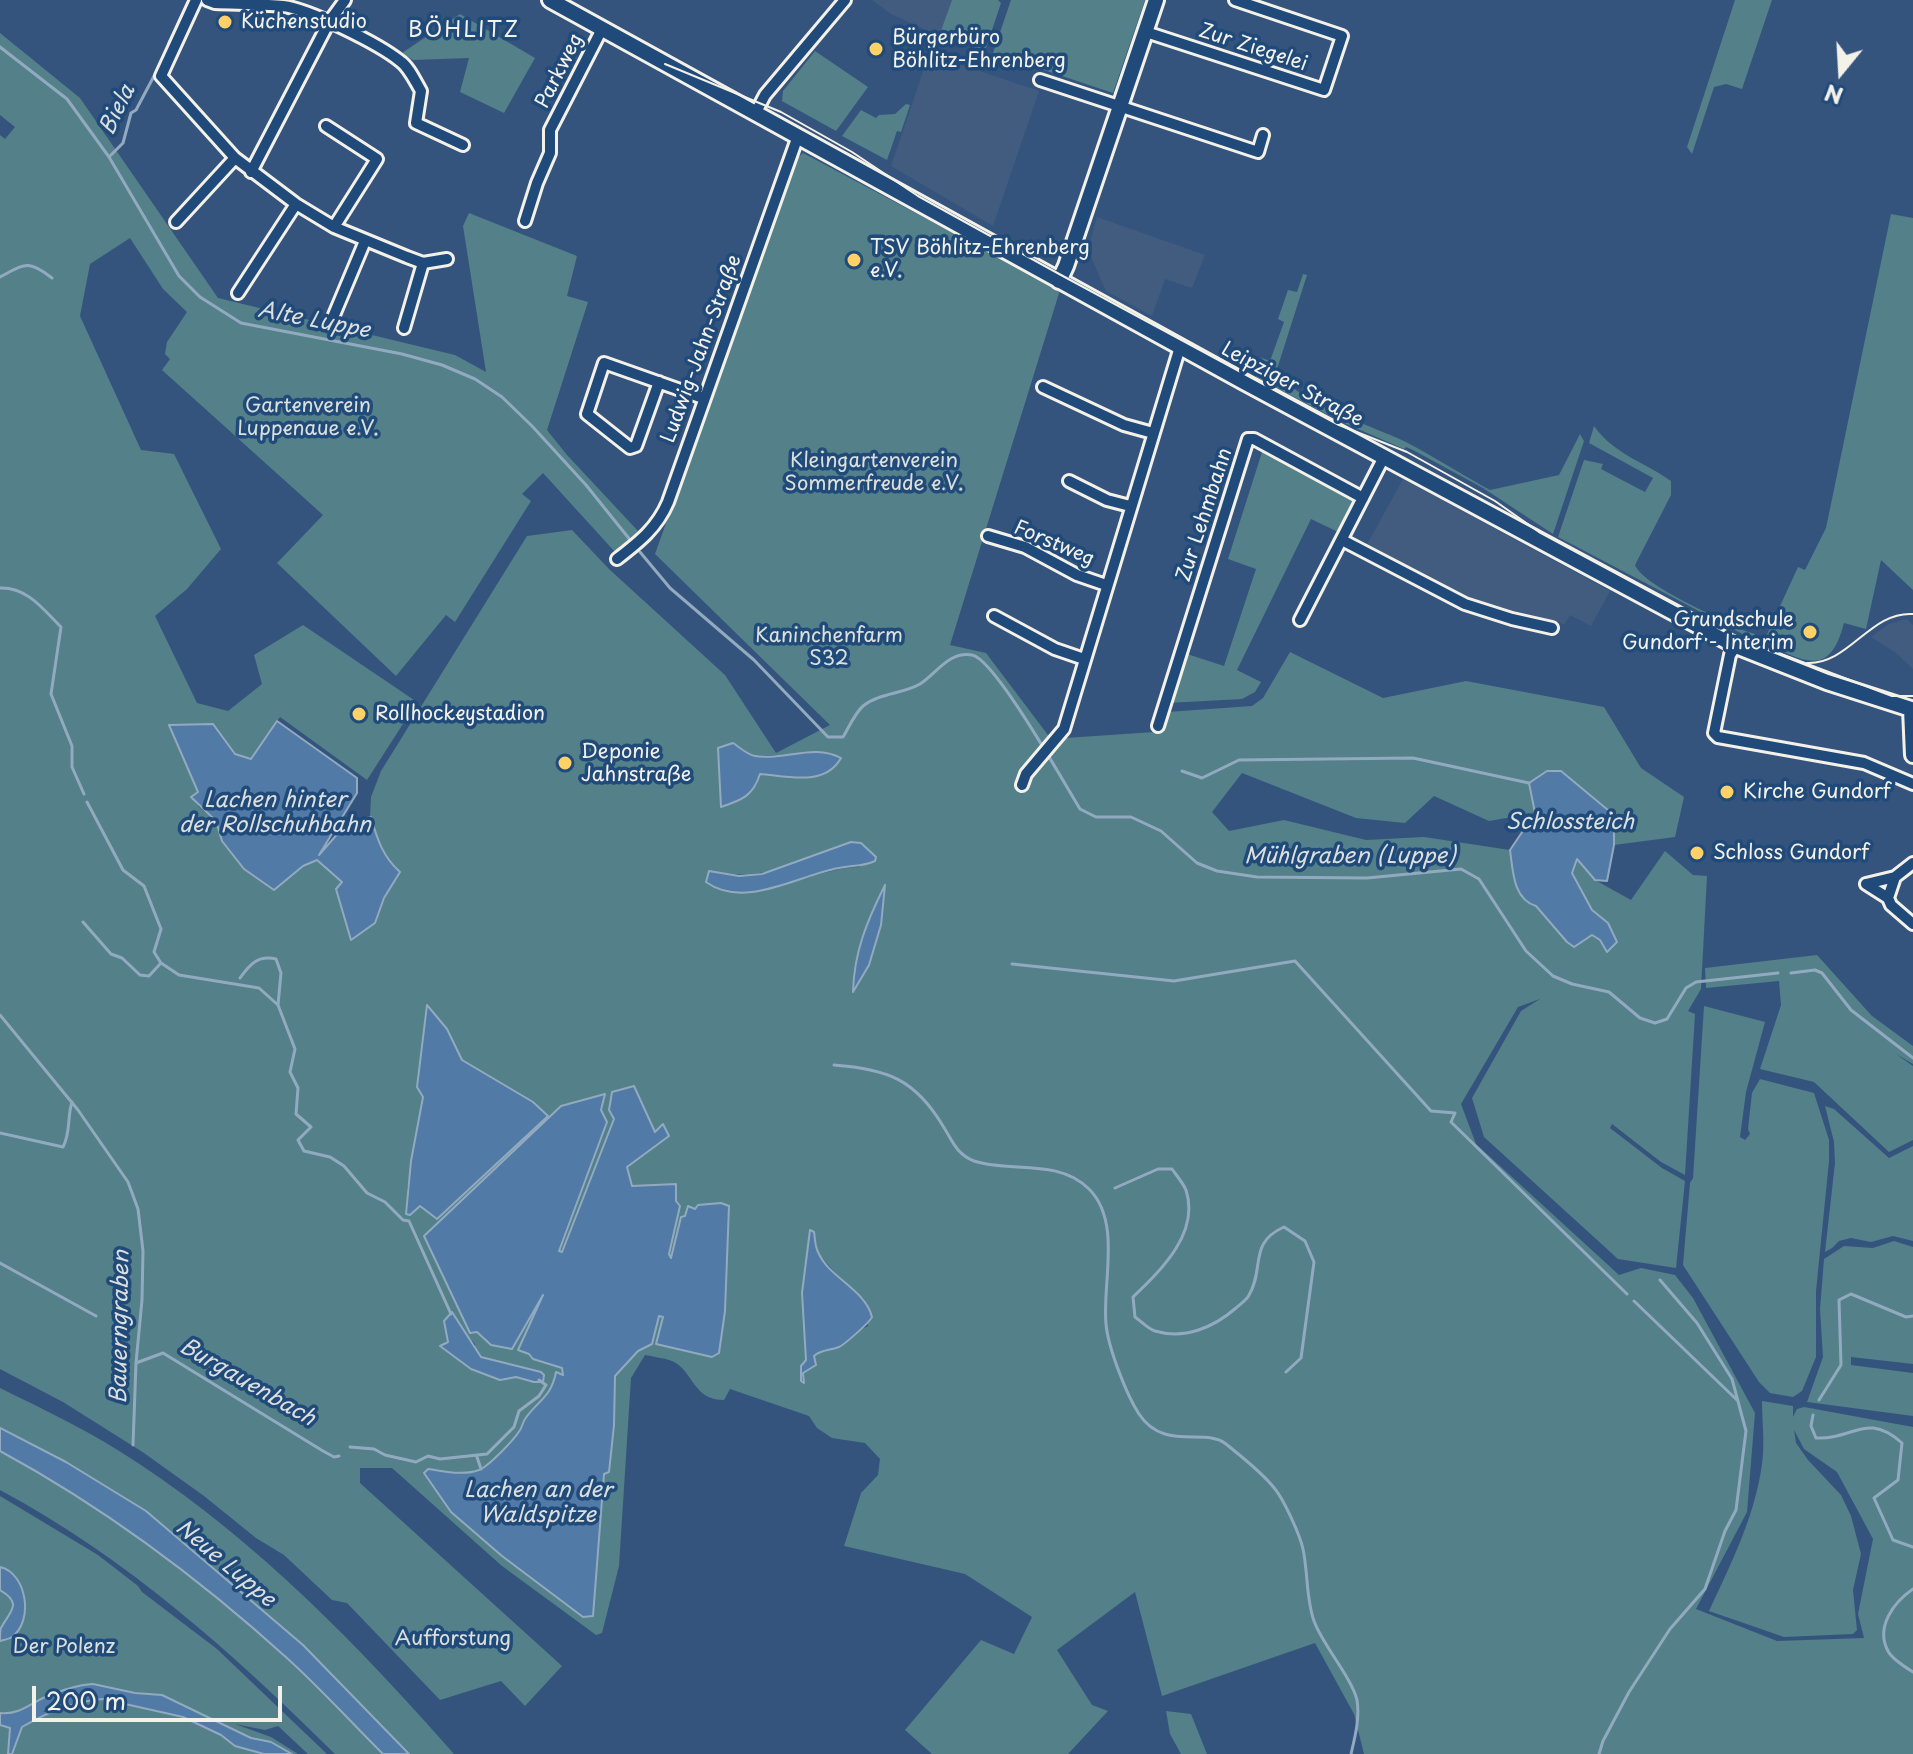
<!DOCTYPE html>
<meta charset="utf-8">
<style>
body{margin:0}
#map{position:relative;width:1913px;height:1754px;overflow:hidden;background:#34547d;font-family:"Playpen Sans",sans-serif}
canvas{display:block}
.north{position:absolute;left:1801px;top:32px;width:80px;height:80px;-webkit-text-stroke:6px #1f4a7a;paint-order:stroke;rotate:198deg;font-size:22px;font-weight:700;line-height:32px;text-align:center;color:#f4f1e8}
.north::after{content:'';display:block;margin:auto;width:28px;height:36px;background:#f4f1e8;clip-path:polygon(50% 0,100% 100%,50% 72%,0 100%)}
.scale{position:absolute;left:32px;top:1686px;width:250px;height:36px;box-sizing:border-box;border:4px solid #f4f1e8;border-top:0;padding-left:10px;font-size:24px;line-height:28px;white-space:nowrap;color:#f4f1e8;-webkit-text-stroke:6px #1f4a7a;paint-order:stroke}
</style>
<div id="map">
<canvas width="1913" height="1754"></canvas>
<div class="north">N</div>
<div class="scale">200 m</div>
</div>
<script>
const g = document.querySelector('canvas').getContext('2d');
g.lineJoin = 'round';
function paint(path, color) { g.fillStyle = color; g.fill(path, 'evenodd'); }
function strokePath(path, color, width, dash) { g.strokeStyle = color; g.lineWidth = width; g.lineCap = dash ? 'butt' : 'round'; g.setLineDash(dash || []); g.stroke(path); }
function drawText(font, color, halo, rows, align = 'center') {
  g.font = font + ' "Playpen Sans",sans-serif'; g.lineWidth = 7; g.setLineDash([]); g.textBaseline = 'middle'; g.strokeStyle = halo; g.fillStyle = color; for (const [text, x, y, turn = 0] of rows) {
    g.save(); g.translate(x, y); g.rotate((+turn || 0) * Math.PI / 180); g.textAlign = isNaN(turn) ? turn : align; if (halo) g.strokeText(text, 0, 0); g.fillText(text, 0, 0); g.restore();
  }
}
const built = new Path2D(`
 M872,0H952L939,36L891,14Z
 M929,54L1039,91L993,226L891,166Z
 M1097,217L1205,255L1192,288L1165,279L1152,316L1106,291L1088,250Z
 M1403,479L1610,591L1591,626L1570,615L1564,625L1557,621L1555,626L1501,612L1469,601L1365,548Z
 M1907,619L1913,625V669L1896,653L1871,637L1889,624Z`);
const green = new Path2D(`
 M952,0H998L1001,3L985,51L939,36Z
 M1011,0H1145L1113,93L993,53Z
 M1735,0H1772L1742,89L1726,84L1714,87L1692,154L1687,147Z
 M460,14L535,58L504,113L460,92L469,58L413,60L402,53Z
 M0,33L80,98L218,298L455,355L486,372L463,226L469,213L577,256L567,296L588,302L547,430L567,455L638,531L615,552L543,473L522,494L531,501L455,622L446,615L396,676L277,563L323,515L162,370L170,359L165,354L167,342L187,312L163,289L130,238L90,264L80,316L141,450L174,454L221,549L187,589L155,616L197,703L228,711L262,684L254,655L303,625L417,702L367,780L280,717L277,721L252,759L254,771L357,778V793L326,842L305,857L199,792L192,797L199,807L216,821L222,841L274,890L303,866L317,859L343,882L374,923L393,879L366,893L371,797L381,771L527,536L572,530L609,569L725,675L776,753L830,725L655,554L795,160L803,153L1060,290L950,645L986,653L1051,739L1154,732L1167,712L1252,706L1263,698L1290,652L1383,698L1466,681L1604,707L1641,768L1684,797L1675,837L1614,845V814L1561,771L1535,813L1489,821L1434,796L1405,823L1356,818L1242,773L1212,812L1229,831L1284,820L1366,840L1424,837L1510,850C1513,870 1513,899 1536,906L1567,942L1574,947L1591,935L1600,939L1607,923L1592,910L1572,873L1576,859L1595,880L1631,900L1665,851L1693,875L1707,876L1701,989L1688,1011L1695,1014L1685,1175L1661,1162L1612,1124L1610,1128L1662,1168L1685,1181L1676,1268L1618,1259L1484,1137L1472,1098L1521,1011L1540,999L1518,1007L1461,1104L1476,1144L1619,1275L1641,1268L1675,1275L1693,1298L1755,1413L1747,1512L1696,1609L1777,1641L1864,1638L1858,1614L1873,1539L1837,1472L1804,1449L1794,1430L1796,1443L1808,1460L1841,1495L1851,1516L1861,1554L1853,1590L1857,1630L1853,1634L1784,1637L1709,1611C1731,1564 1755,1516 1762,1464C1765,1444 1762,1421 1762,1401L1793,1406V1417L1797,1409L1804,1407L1913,1427V1754H1364L1354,1714L1315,1643L1162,1696L1135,1592L1057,1650L1092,1705L1108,1711L1068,1754H932L905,1730L981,1640L1014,1654L1032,1617L965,1574L844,1546L861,1493L878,1475L880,1459L865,1443L832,1438L817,1428L809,1416L730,1389L724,1400C692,1400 694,1371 672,1361C664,1358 654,1357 645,1355L631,1378L619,1566L602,1633L596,1635L502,1566L392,1468H360V1483L562,1666L525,1706L501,1681L440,1700L347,1603L332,1600L284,1555L256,1538L204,1496L144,1453L63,1402L0,1369V135L5,139L15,127L0,115ZM733,743L754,756L832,753L800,778L760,774L721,807L718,748ZM851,842L860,867C813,867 746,911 706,882L720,872C765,882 809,857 851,842ZM885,889L869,965L853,990C854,954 867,921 885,889ZM428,1005L447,1029L462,1060L533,1102L547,1116L436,1219L420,1206L407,1190L423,1097L417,1086ZM589,1206L652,1343L638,1351L615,1376L614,1425L604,1474L424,1473L428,1469C444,1471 461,1475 477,1470C499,1463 553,1393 571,1372L543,1290ZM811,1230L814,1232L818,1253L843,1282L864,1300L868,1326L855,1332L841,1346L818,1352L803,1374V1382L801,1366L806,1360L802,1293ZM461,1329L475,1344V1349L481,1357L541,1372L534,1382L516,1377L500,1380L471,1369L441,1346Z
 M815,51L868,87L836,131L782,101L783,91Z
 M906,104L910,105L901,132L897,131L887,160L842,136L861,110L876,118L879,115L895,114Z
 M1891,214L1913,218V590L1881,560L1866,629L1844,623C1829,680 1804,660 1763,643L1798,567L1805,570L1826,528Z
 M1303,274L1307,275L1277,369C1289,400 1373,426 1404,441C1433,456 1461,474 1490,490L1559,475L1580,434L1584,441L1553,534L1483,488L1413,450L1406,447L1404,449L1342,422L1256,377L1262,358L1270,361L1284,322L1278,319L1288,290L1297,292Z
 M1594,426C1615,455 1643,461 1671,481V495L1635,565C1643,586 1722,619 1745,631L1755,634L1752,639L1558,537L1584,460L1603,464L1601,469L1645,492L1653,478L1589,443Z
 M1263,449L1356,500L1338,532L1311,519L1237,670L1261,682L1255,692L1242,699L1167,703L1184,653L1224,666L1256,569L1228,559Z
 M1817,955L1872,1016L1913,1046V1064L1896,1054L1913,1066V1140L1889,1152L1814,1082L1760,1069L1781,1005L1779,981L1706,988L1705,968Z
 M1704,1006L1765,1022L1746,1092L1740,1137L1745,1140L1750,1134L1748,1129L1752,1093L1760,1079L1814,1093L1829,1140V1161L1816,1291V1357L1802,1391L1793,1397L1770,1393L1759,1382L1683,1265L1690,1183L1693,1178Z
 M1825,1106L1834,1109L1889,1158L1913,1146V1241L1893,1236L1871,1242L1851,1238L1839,1241L1832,1248L1825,1252L1835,1163L1834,1142Z
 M1894,1241L1913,1247V1364L1851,1357V1365L1913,1373V1416L1807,1402L1823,1357L1820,1309L1824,1259L1844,1246L1873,1248Z
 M0,1388C47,1411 95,1434 138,1463C259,1543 359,1646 454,1754H409L303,1645L146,1511L66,1462L0,1428Z
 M0,1451C105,1508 200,1579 288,1659C321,1689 351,1722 383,1754H335C233,1653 127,1558 0,1490Z
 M0,1496L98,1555L138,1586L142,1592L217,1649L327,1754H308L278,1726L265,1730L235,1724L271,1737L298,1754H0Z
 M1166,1711L1191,1714L1207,1754H1181L1170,1734Z`);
const water = new Path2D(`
 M277,721L357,778V793L319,855L347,823L371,817C377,839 383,857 400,872L384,898L375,923L351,940L336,889L342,882L317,860L303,866L274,890L244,869L222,841L216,821L191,797L198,792L169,725L213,724L235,754L251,759Z
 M733,743C739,747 748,755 755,756C783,761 814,743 841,758C825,787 787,776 760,774C753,796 742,800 721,807L718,748Z
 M1547,771H1561L1614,815V845L1607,881L1595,880L1577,859L1572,873L1592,910L1608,923L1617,942L1607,952L1600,940L1592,935L1574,947L1567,942L1536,906C1513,899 1513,871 1510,850L1535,813L1529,783Z
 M851,842L861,843L876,857L875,861C862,867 852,865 839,868C798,875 745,910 706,882L709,871L739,876L762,874Z
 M885,885L881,925L869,965L853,992C854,952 867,921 885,885Z
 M427,1005L447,1029L462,1060L533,1102L548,1116L437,1219L420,1206L410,1215L406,1214L411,1161L423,1097L417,1087Z
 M634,1086L655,1132L663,1124L669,1136L627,1167L632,1186L676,1184V1201L680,1206L669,1254L671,1258L681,1217L685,1216L688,1206L695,1209L698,1205L721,1203L729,1206L725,1311L719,1353L712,1357L656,1344L663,1317L659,1316L652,1344L638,1351L615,1376L614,1425L609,1472L604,1474L593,1616L583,1617L502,1556L451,1512L424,1473L428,1469C444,1471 463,1476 479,1470C489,1466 514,1440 520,1430C522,1427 523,1422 525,1419C538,1400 551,1398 556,1372L563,1375L562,1368L533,1359L529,1354L518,1350L543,1295L512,1349L491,1345L477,1332L470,1333L424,1236L561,1106L605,1094L601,1110L607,1122L559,1251L562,1252L614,1119L609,1110L612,1092Z
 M810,1230L814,1232C815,1238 815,1246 818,1252C829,1278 865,1289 872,1317C870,1322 844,1345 839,1347C829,1351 822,1349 814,1356L816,1365L803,1373L804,1383L801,1381V1366L806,1360L802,1293Z
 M452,1312L481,1357L541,1372L544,1375L543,1382H534L516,1377L500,1380L471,1369L440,1346L448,1342L444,1321Z
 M0,1428L66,1462L146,1511L303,1645L409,1754H383C351,1722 321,1689 288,1659C200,1579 105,1508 0,1451Z
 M0,1567C27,1573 34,1621 12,1637C9,1639 4,1640 0,1641C0,1639 0,1630 1,1628C9,1612 24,1604 0,1590Z
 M93,1684L135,1693L162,1695L251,1738L271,1742L292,1754H264L235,1746L221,1735L183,1717L103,1699C76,1701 46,1713 22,1727L12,1754H8L10,1728L0,1725V1713C17,1715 28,1706 43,1698C59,1691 76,1685 93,1684Z`);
const stream = new Path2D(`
 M169,43L189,0
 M0,47L67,99L109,157L179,276L200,297L241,323L402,354L442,365L475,379L502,397L532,426L586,485L631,541
 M109,157L123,143L131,113L136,110L154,76
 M0,277C25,264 28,259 52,278
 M640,552L670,588L754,660L828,737H843C849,727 855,713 863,706C879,693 903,694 920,684C937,673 949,651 972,655C995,659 1064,783 1080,809L1096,817H1131L1161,831L1197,863L1217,871L1257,877L1367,878L1461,869L1479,879L1526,951L1553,976L1572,984L1609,992L1640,1018L1655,1023L1667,1019L1686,988L1696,982L1778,973
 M0,588C27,587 43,609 61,627L51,694L72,746V767L84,794
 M1182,771L1202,778L1239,760L1413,758L1529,783
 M87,802L123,870L144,886L161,929L154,952L161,963L179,975L259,988L278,1005L295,1049L290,1072L298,1088L296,1114L311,1127L298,1140L304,1151L330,1157L344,1166L367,1193L385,1202L403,1220L409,1221L451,1314
 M83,922L111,954L122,958L140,975L149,976L160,964
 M1012,964L1174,981L1295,961L1431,1111L1455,1113L1451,1122L1627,1294
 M1791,973L1815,970L1822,973L1851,1010L1913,1058
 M240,978C250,964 258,955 276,959L281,973L278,1005
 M0,1015L78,1110L128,1182L138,1209L143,1251L142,1300L136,1363L133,1445
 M834,1065C887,1069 915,1079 943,1126C952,1140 956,1154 974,1161C1010,1173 1058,1158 1089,1189C1122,1222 1102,1283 1106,1324C1108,1347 1126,1394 1139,1414C1164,1452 1205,1427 1226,1444C1242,1457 1263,1473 1275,1489C1284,1500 1300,1535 1303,1549C1308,1572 1306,1599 1314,1621C1322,1644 1352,1678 1357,1700C1360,1718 1355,1737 1351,1754
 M0,1133L63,1147C71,1132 67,1117 72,1102
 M1115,1188L1158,1169H1172C1177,1176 1183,1183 1186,1190C1200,1233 1161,1270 1133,1297L1135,1317C1141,1321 1148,1329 1155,1331C1185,1340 1214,1327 1236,1308C1240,1304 1247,1300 1249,1295C1265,1268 1248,1243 1284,1227L1305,1241L1314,1262L1301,1358L1286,1372
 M0,1263L96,1316
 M1634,1301L1738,1401
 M136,1363L163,1353L323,1451L334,1457L339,1456
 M1819,1400L1841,1365L1839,1300L1851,1294L1906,1317L1913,1316
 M1813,1415L1811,1426L1816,1438C1854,1440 1866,1411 1902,1443L1898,1480L1874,1498L1893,1540L1913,1547
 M350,1447L374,1449L385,1455L416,1462L428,1456L440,1459L487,1454L514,1427L519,1411L539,1396L546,1385L539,1380
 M477,1457L481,1469
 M1913,1589C1894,1602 1875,1627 1888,1651C1892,1659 1905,1667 1913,1672
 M1599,1754L1603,1741L1629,1692L1670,1629L1705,1589L1725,1531L1736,1510L1746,1431L1732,1379L1697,1323L1660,1280`);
const street = new Path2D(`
 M196,0L161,76L235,158L296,204L334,227L407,257L423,263L447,259
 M207,0L215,3C237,4 260,4 283,6C309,9 379,44 400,61C409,67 415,81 421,91L416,123L463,145
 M1146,32L1324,90L1342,36L1235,0
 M1040,80L1258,152L1263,135
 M755,114L765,95L845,0
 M326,126L377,159L334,227
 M251,172L329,22L345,0
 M525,221L537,183L550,153V130L602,29
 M176,222L235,158
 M238,293L296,204
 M334,315L365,241
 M404,328L423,263
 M659,382L636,446L630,448L587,414L604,363L703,398
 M1043,387L1124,425L1153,433
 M1069,481L1107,500L1130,506
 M988,536L1025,547L1077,575L1106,585
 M1342,540L1465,604L1512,619L1552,628
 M617,559C639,542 657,528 668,502L798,136
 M994,616L1055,649L1084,659
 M1300,620L1384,457
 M1736,646L1730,655L1714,733L1718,737L1864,763L1913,784
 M1158,726L1248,439H1254L1363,498
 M1022,785L1026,774L1064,729L1180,347
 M1866,884L1895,877L1913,863
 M1866,884L1888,898L1895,877
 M1888,898L1891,905L1913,924`);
const secondary = new Path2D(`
 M550,0L1244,382L1736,646L1827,682L1911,709
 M1059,281L1066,266L1156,0
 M1911,709L1913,755`);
const tram = new Path2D(`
 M665,64L781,112L852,152L918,196L1061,275L1339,425L1407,452L1495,501L1539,532L1731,635L1892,696H1913
 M1807,663C1849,665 1870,611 1913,614`);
const markers = [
 [225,22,8,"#ffd166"],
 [876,49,8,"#ffd166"],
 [854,260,8,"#ffd166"],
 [1810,632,8,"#ffd166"],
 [359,714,8,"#ffd166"],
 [565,763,8,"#ffd166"],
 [1727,792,8,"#ffd166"],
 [1697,853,8,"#ffd166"]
];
const poiNames = [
 ["Küchenstudio",241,22],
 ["Bürgerbüro",892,38],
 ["Böhlitz-Ehrenberg",892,61],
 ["TSV Böhlitz-Ehrenberg",870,248],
 ["e.V.",870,271],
 ["Grundschule",1794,620,"right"],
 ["Gundorf - Interim",1794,643,"right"],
 ["Rollhockeystadion",375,714],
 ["Deponie",581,752],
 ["Jahnstraße",581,775],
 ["Kirche Gundorf",1743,792],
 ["Schloss Gundorf",1713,853]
];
const streetNames = [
 ["Zur Ziegelei",1253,48,18],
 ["Parkweg",560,71,-63],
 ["Ludwig-Jahn-Straße",702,349,-70],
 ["Leipziger Straße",1292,385,28],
 ["Zur Lehmbahn",1205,515,-72],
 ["Forstweg",1054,544,23]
];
const parkNames = [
 ["Gartenverein",308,406],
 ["Luppenaue e.V.",308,429],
 ["Kleingartenverein",874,461],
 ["Sommerfreude e.V.",874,484],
 ["Kaninchenfarm",829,636],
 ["S32",829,659],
 ["Aufforstung",453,1639],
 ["Der Polenz",64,1647]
];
const neighbourhoodNames = [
 ["BÖHLITZ",464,31]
];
const waterNames = [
 ["Biela",118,110,-64],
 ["Alte Luppe",314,321,11],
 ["Lachen hinter",275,801],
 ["der Rollschuhbahn",275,826],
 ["Schlossteich",1570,823],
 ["Mühlgraben (Luppe)",1350,857],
 ["Bauerngraben",121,1327,-89],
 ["Burgauenbach",247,1383,30],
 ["Lachen an der",538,1491],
 ["Waldspitze",538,1516],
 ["Neue Luppe",225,1564,40]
];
paint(built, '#425c7f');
paint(green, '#538089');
paint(water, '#517aa6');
strokePath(water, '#92aac0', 2);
strokePath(stream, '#92aac0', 3);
strokePath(street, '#f4f1e8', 16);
strokePath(secondary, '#f4f1e8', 20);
strokePath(street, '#1f4a7a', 10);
strokePath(secondary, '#1f4a7a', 14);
strokePath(tram, '#f4f1e8', 2);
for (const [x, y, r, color] of markers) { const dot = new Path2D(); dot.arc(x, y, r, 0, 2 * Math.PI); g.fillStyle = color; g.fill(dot); strokePath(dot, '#1f4a7a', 3); }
drawText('20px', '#f4f1e8', '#1f4a7a', poiNames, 'left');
drawText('20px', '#f4f1e8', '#1f4a7a', streetNames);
drawText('20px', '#dce0da', '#1f4a7a', parkNames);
g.letterSpacing = '2px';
drawText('22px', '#f4f1e8', '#1f4a7a', neighbourhoodNames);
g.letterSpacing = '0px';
drawText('italic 22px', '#dcdfde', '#1f4a7a', waterNames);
</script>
